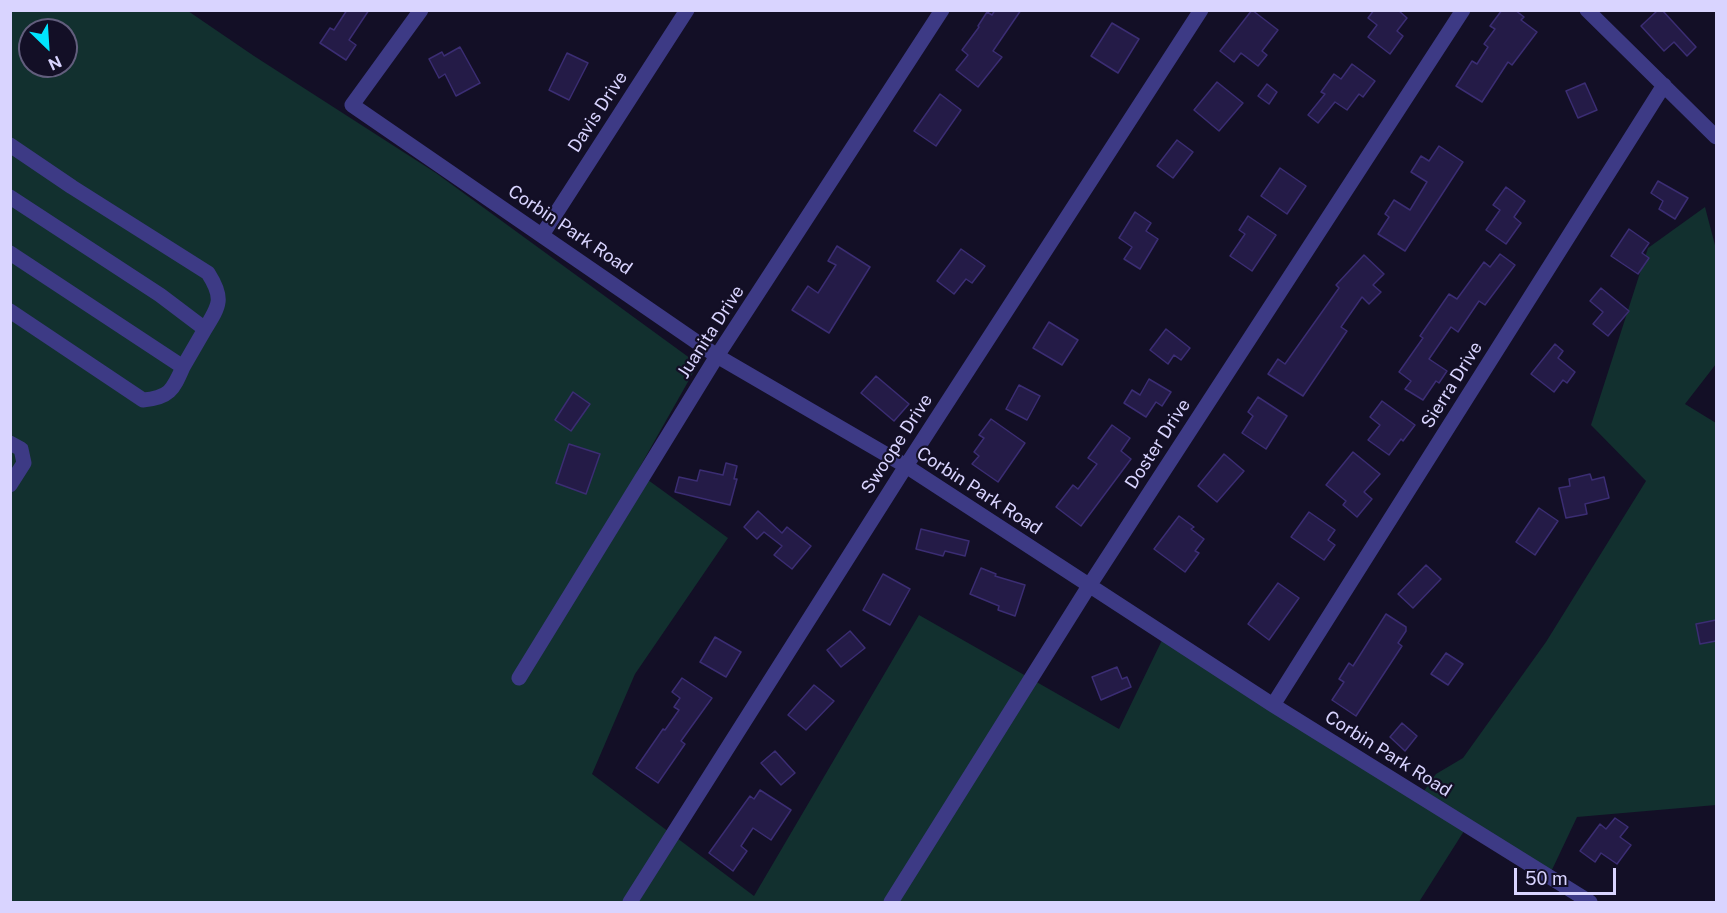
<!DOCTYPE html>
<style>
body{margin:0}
#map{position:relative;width:1727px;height:913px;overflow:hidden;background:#130f26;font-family:"Public Sans",sans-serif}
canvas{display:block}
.frame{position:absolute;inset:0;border:12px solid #d9d4ff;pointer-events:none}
.north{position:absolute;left:18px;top:18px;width:60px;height:60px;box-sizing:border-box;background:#130f26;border:2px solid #625e7d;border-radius:50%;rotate:155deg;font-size:16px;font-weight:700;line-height:24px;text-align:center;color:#d9d4ff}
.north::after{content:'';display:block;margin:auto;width:21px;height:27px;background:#00e5ff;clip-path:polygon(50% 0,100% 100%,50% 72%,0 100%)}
.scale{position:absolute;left:1514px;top:868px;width:102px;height:27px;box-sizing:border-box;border:3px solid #d9d4ff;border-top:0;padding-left:8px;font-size:18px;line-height:21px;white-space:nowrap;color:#d9d4ff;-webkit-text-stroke:4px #130f26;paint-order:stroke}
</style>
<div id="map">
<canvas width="1727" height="913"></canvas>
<div class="frame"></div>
<div class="north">N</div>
<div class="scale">50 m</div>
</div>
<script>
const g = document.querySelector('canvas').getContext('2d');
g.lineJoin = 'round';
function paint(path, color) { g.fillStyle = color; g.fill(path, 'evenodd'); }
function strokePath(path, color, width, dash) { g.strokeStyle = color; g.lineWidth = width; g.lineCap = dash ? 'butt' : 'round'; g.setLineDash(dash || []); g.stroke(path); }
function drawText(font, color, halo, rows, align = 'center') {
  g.font = font + ' "Public Sans",sans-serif'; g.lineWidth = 4.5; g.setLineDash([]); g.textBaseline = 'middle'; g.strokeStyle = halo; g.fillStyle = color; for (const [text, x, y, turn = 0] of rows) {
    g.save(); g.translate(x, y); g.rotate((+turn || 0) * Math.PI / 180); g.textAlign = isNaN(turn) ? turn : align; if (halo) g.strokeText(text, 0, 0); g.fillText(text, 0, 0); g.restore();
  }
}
const green = new Path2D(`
 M10,11H188L254,56L436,173L698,364L637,472L728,538L635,674L592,774L754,896L919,615L1119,729L1165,634L1424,791L1436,774L1463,758L1546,642L1646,481L1591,425L1648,248L1705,207L1716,249V364L1685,404L1716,423V805L1577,817L1550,874L1471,820L1419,902H11ZM30,30H66V66H30Z`);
const building = new Path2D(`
 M347,10H369L349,40L356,45L346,60L320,43L330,28L334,30Z
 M995,10H1021L993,51L1002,57L978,87L956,70L968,55L962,50L979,27L978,26L987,12L992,15Z
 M1252,10L1278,30L1262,51L1267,55L1258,66L1241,53L1234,62L1220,51Z
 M1374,10H1398L1407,18L1397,31L1403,36L1390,54L1368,37L1377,25L1368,18Z
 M1502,10H1515L1524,17L1521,20L1537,32L1512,65L1508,62L1482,102L1456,86L1472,61L1477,64L1488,47L1484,44L1495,29L1490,26Z
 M1658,10H1662L1696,47L1687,56L1674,42L1664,51L1641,26Z
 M1112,23L1139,39L1118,73L1091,56Z
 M460,47L480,83L456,96L445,74L439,78L429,59L442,52L444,56Z
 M567,53L588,63L569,100L549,90Z
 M1352,64L1375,81L1363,97L1359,94L1347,110L1335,102L1318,123L1308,115L1325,94L1321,92L1334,74L1341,79Z
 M1217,82L1243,103L1219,131L1194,110Z
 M1585,83L1597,110L1578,118L1566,91Z
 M1267,84L1277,92L1269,104L1258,96Z
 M940,94L961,110L936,146L914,131Z
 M1177,140L1193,152L1173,178L1157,166Z
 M1439,146L1463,162L1405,251L1378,234L1389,217L1385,214L1394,200L1410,210L1427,182L1411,172L1421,156L1429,161Z
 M1280,168L1306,186L1287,214L1261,196Z
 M1658,181L1688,198L1675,219L1659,209L1663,201L1651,193Z
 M1506,187L1525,201L1514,217L1521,223L1506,244L1486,230L1500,210L1493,205Z
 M1135,212L1151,223L1146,231L1158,239L1140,269L1124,259L1132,247L1119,238Z
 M1248,216L1276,235L1252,271L1230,256L1245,234L1239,230Z
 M1629,229L1649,243L1642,253L1649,258L1638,274L1611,256Z
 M837,246L870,267L829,333L792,310L808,286L818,293L836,265L828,261Z
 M961,249L985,266L972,283L966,279L954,294L937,281Z
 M1500,254L1515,265L1485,305L1479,301L1458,332L1451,327L1429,359L1447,371L1439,383L1436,381L1423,400L1405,389L1411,381L1399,372L1423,338L1420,336L1449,294L1457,299L1484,262L1490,267Z
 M1364,255L1384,274L1373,285L1381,292L1369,304L1362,297L1341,327L1347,331L1303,396L1268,374L1278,359L1285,364L1339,288L1336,285Z
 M1601,288L1629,311L1608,336L1593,324L1603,312L1590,301Z
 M1049,322L1078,340L1062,365L1033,348Z
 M1166,329L1190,348L1181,360L1174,355L1168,364L1150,350Z
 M1555,344L1563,351L1558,358L1575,372L1567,383L1563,380L1554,392L1531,374Z
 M876,376L909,404L894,421L861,393Z
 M1149,379L1171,392L1162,406L1156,402L1146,417L1124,403L1132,390L1140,395Z
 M1019,385L1040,396L1027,420L1006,409Z
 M573,392L590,404L571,431L555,420Z
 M1258,397L1287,416L1266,449L1242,433L1253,416L1248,412Z
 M1382,401L1415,425L1403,441L1401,439L1389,455L1368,440L1380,425L1370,417Z
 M991,419L1025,443L998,482L972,464L979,456L974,452L984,438L979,435Z
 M1112,425L1130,438L1121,451L1131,459L1081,526L1056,507L1073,485L1078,489L1097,464L1088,458Z
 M569,444L600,454L586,494L556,483Z
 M1353,452L1380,474L1364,492L1372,499L1357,517L1343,505L1346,501L1326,485Z
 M1224,454L1244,471L1217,502L1198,486Z
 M726,463L737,466L734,479H737L730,505L675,492L679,477L697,481L700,470L723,475Z
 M1590,474L1592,480L1604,477L1609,498L1585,504L1587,514L1566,518L1559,488L1570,486L1569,479Z
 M1539,508L1558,521L1535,555L1516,542Z
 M758,511L782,533L787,527L811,546L792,569L774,555L782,546L764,532L757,539L744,527Z
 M1309,512L1335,530L1328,540L1335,545L1324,560L1291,537Z
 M1179,516L1194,527L1191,529L1204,539L1195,551L1199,553L1185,572L1154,549Z
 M921,529L969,541L965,556L945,551L943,556L916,549Z
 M1426,565L1441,579L1413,608L1398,594Z
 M981,568L996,574L995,576L1025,585L1015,616L998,610L999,606L970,594Z
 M883,574L910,589L890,625L863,610Z
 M1278,583L1299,598L1269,640L1248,624Z
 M1386,614L1406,627V631L1398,643L1402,646L1356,716L1332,700L1344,682L1339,679L1349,663L1353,666Z
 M1716,620V641L1700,644L1696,624Z
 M850,631L865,648L841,667L827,650Z
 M715,637L741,652L726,677L700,662Z
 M1446,653L1463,664L1448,685L1431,674Z
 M1117,667L1122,679L1127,677L1131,687L1101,700L1092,677Z
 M682,678L712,698L681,741L685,744L658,783L636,768L663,729L665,730L679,710L674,707L680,698L672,692Z
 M814,685L834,701L806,730L788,715Z
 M1402,723L1417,736L1405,751L1390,737Z
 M775,751L795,773L781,785L761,763Z
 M760,790L791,810L771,840L753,828L741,846L747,851L733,871L709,853L750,796L754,799Z
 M1615,818L1628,827L1620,837L1631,845L1617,864L1601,853L1595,862L1580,851L1600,824L1606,829Z`);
const minor = new Path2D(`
 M421,10L352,105L717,356L906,466L1273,705L1590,902
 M1587,10L1716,137
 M10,145L72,187L208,273C224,298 220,305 205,329
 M10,197L160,295L205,329L183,367L10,253
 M542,235L687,10
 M10,311L143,400C169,398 173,390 183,367
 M10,443L21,449L24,463L10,485
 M519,678L717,356L942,10
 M1273,705L1664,85
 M630,902L906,466L1201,10
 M891,902L1089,586L1463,10`);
const streetNames = [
 ["Davis Drive",598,112,-57],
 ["Corbin Park Road",570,230,34],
 ["Juanita Drive",711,332,-57],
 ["Sierra Drive",1452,385,-58],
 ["Swoope Drive",897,444,-57],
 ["Doster Drive",1158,444,-57],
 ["Corbin Park Road",979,491,33],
 ["Corbin Park Road",1388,754,32]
];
paint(green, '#12302f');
paint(building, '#241b47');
strokePath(building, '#3b2d73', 1.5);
strokePath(minor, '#3d3a85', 15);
drawText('18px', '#d9d4ff', '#130f26', streetNames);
</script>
